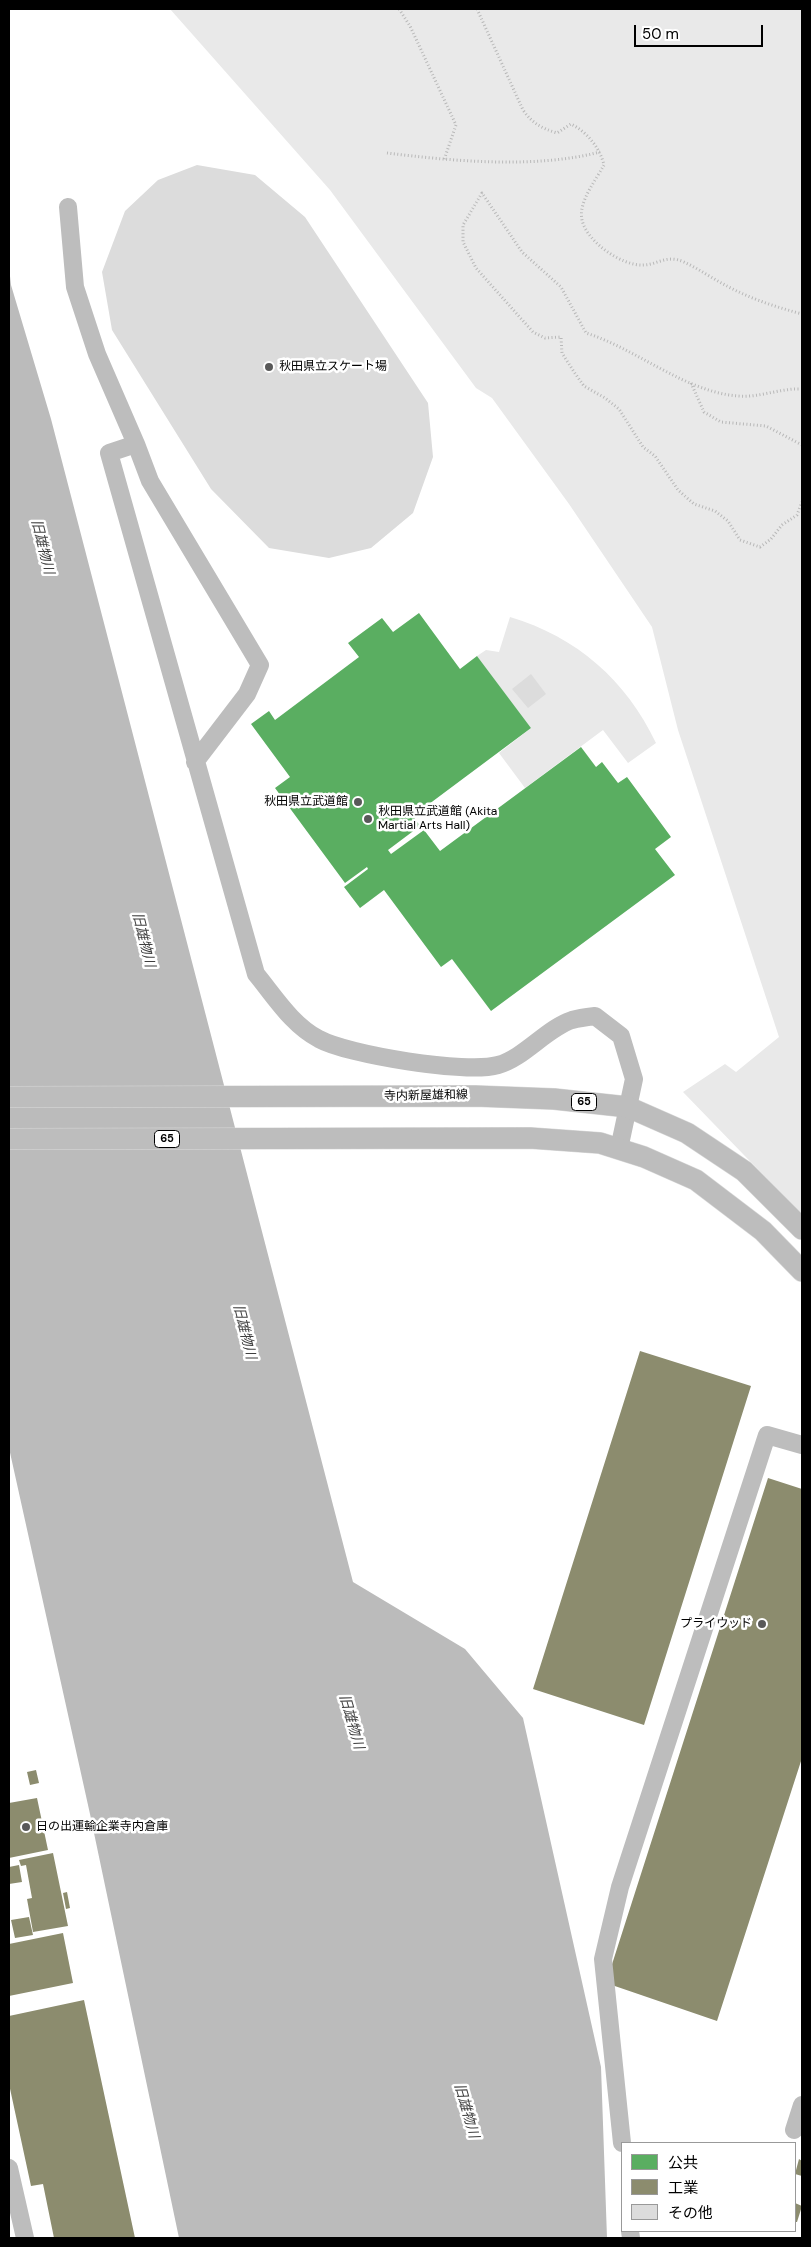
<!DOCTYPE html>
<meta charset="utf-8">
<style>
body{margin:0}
#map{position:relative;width:811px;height:2247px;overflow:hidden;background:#fff;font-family:"DM Sans","Noto Sans JP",sans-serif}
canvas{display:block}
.frame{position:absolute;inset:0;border:10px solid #000;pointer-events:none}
.legend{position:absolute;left:621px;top:2142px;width:175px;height:90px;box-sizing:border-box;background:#fff;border:1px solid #999;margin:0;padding:6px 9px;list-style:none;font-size:15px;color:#000}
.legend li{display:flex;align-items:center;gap:10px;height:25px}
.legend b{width:25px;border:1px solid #999}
.scale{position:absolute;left:634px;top:25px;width:129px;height:22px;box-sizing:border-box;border:2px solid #000;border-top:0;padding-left:6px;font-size:15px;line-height:18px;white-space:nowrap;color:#000;-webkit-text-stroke:4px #fff;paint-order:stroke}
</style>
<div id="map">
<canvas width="811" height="2247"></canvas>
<div class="frame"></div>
<ul class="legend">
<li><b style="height:14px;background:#5aae61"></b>公共</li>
<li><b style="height:14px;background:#8c8c6e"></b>工業</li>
<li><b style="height:14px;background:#dcdcdc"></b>その他</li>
</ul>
<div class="scale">50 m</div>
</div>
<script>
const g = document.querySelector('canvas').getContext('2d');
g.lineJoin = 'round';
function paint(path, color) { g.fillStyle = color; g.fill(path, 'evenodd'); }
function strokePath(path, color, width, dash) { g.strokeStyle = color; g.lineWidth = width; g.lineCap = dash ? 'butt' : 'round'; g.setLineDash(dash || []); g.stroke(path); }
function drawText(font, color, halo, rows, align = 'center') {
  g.font = font + ' "DM Sans","Noto Sans JP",sans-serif'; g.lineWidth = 5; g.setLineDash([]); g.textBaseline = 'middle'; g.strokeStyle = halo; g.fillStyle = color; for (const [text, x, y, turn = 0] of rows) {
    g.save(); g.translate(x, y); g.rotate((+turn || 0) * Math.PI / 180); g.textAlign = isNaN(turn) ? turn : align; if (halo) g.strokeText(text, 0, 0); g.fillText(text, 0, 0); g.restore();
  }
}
const green = new Path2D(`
 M170,9H802V1215L683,1092L725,1064L736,1072L779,1037L678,730L652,627L569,504L492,398L476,388L330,190Z
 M510,617C577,637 626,680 656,743L628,763L603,730L525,788L499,753L531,728L477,656L486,650L499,652Z`);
const water = new Path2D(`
 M9,267L11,285L51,419L353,1582L465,1649L523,1718L601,2067L607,2238H179L90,1814L9,1448Z`);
const public = new Path2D(`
 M419,613L460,669L477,656L531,728L413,816L420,826L388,850L391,854L424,830L440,851L581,747L596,767L602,762L618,783L627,777L671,837L655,849L675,875L491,1011L452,959L441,967L384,890L360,908L344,887L368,869L367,867L345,883L275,788L290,777L251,724L269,711L275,720L359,657L348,643L382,618L393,632Z`);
const industry = new Path2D(`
 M640,1351L751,1386L644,1725L533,1689Z
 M768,1478L802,1489V1758L717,2021L606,1983Z
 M36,1770L39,1783L30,1785L27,1772Z
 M37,1798L48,1850L9,1858V1803Z
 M53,1853L68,1926L33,1932L27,1899L32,1898L26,1865L21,1866L19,1860Z
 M19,1865L22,1882L9,1884V1867Z
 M67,1892L70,1908L66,1909L63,1893Z
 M29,1917L33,1935L15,1938L11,1920Z
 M63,1933L73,1983L9,1996V1944Z
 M84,2000L135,2238H54L43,2184L31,2186L9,2084V2016Z
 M799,2159L802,2161V2176L795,2174Z
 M795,2203L802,2206L797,2222H795Z`);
const building = new Path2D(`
 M197,165L255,175L305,217L428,403L433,457L413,513L371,548L329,558L269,548L211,489L112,330L102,272L125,211L158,180Z
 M531,674L546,694L528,708L512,689Z`);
const path = new Path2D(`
 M399,9L410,26L456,125L444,160
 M477,9L523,110C532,123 541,128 557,133L571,124C587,132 600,148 604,165C596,180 578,202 582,220C587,242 622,266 643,265C657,265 667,254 684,262C699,269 713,279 727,286C751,299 776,307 802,314
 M387,153C452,161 535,169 600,152
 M691,383L704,412L721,422L766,426L802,445
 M802,389C780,388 759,398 738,396C685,392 637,349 586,333L561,287L522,252L482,193L463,225V242L476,268L533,332L545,338L561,337L562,353L574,372L584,386L605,398L619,409L643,447L655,456L678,490L694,504L715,511L728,521L740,540L760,547L771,539L782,525L797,515L802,502`);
const minor = new Path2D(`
 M68,207L75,287L97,354L136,444L109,453L256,974C275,997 292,1025 319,1039C348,1055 467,1074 498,1065C524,1058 547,1028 572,1020C579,1018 587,1017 595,1016L621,1036L634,1079L619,1149
 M136,444L150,481L260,665L247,694L195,762
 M794,2130L802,2105
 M622,2143L603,1959L620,1887L767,1435L802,1445
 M9,2168L25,2238
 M630,2231L631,2238`);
const major = new Path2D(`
 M9,1097L475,1096L554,1099L628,1107L687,1133L744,1171L802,1229
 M9,1139L530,1138L600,1143L644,1157L696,1180L763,1231L802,1271`);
const markers = [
 [269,367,5,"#595959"],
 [358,802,5,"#595959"],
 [368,819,5,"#595959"],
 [762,1624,5,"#595959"],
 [26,1827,5,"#595959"]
];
const shields = [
 [584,1102,25],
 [167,1139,25]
];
const shieldNames = [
 ["65",584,1102],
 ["65",167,1139]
];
const poiNames = [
 ["秋田県立スケート場",279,367],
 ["秋田県立武道館",348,802,"right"],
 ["秋田県立武道館 (Akita",378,812],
 ["Martial Arts Hall)",378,826],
 ["プライウッド",752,1624,"right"],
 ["日の出運輸企業寺内倉庫",36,1827]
];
const streetNames = [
 ["寺内新屋雄和線",426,1096,-1]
];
const waterNames = [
 ["旧雄物川",42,547,76],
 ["旧雄物川",143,940,76],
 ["旧雄物川",244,1332,76],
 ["旧雄物川",351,1722,74],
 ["旧雄物川",466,2111,74]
];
paint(green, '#e9e9e9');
paint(water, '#bbb');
paint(public, '#5aae61');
paint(industry, '#8c8c6e');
paint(building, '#dcdcdc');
strokePath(major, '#dbdbdb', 22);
strokePath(path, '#b8b8b8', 3, [1, 2.5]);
strokePath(minor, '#bdbdbd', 18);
strokePath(major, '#bdbdbd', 21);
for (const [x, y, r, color] of markers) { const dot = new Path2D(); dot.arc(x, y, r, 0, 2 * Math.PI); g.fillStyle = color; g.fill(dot); strokePath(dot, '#fff', 2); }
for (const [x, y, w] of shields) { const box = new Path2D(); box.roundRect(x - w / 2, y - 8.5, w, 17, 4); g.fillStyle = '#fff'; g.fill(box); strokePath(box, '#000', 1); }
drawText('bold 11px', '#000', null, shieldNames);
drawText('12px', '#000', '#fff', poiNames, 'left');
drawText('12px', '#000', '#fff', streetNames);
drawText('italic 14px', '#3f3f3f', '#fff', waterNames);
</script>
